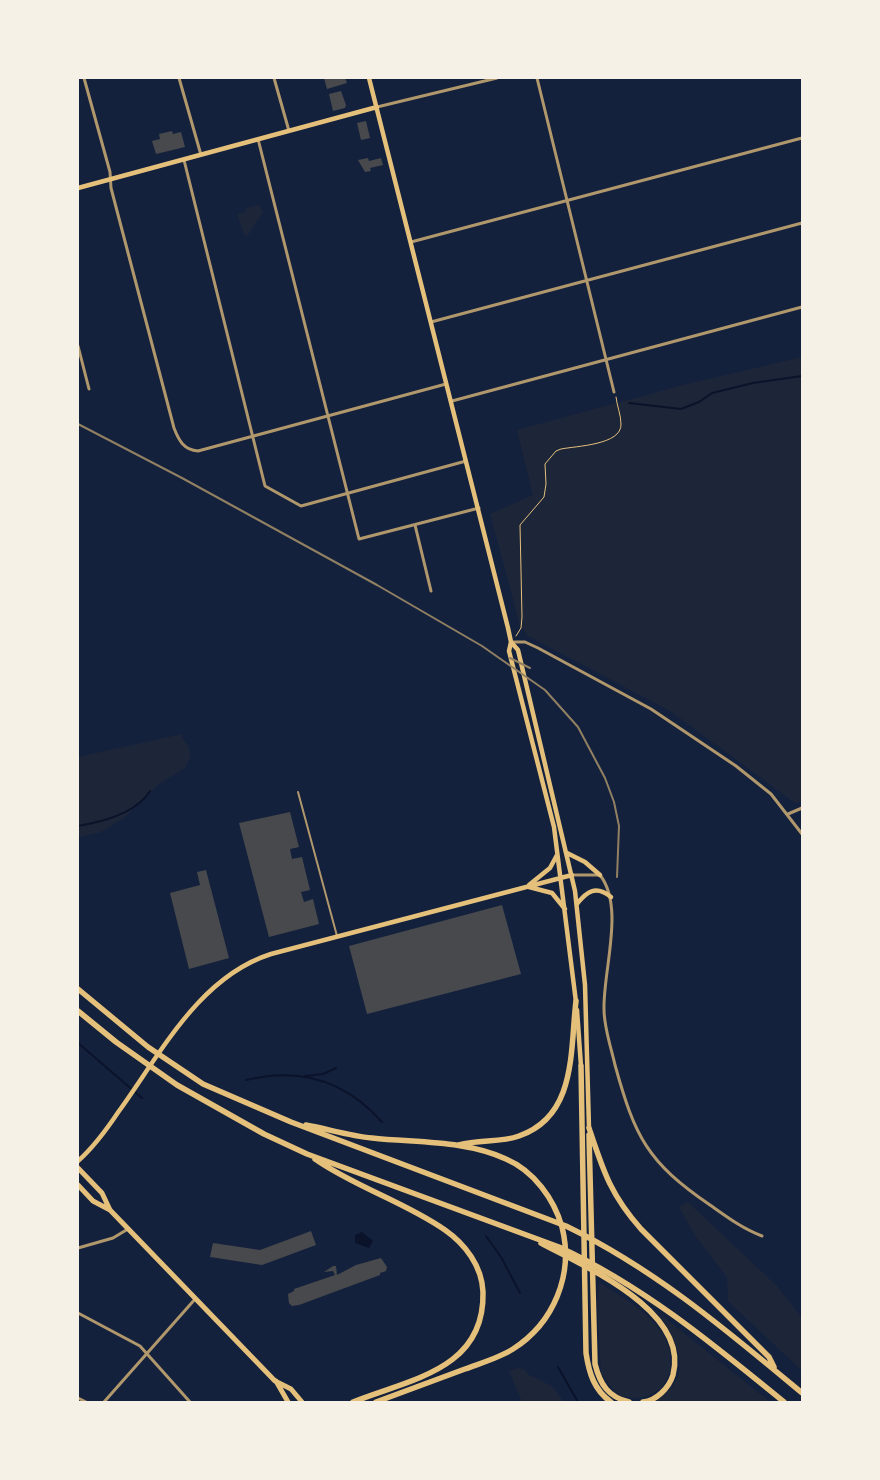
<!DOCTYPE html>
<style>
body{margin:0}
#map{position:relative;width:880px;height:1480px;overflow:hidden;background:#14213d;font-family:Quicksand,sans-serif}
canvas{display:block}
.frame{position:absolute;inset:0;border:79px solid #f6f1e7;pointer-events:none}
</style>
<div id="map">
<canvas width="880" height="1480"></canvas>
<div class="frame"></div>
</div>
<script>
const g = document.querySelector('canvas').getContext('2d');
g.lineJoin = 'round';
function paint(path, color) { g.fillStyle = color; g.fill(path, 'evenodd'); }
function strokePath(path, color, width, dash) { g.strokeStyle = color; g.lineWidth = width; g.lineCap = dash ? 'butt' : 'round'; g.setLineDash(dash || []); g.stroke(path); }
const green = new Path2D(`
 M259,205L263,212L248,235L245,236L237,214L246,212V208Z
 M802,357V801L795,803L670,711L528,636L520,625L490,514L533,495L517,430L683,385Z
 M182,734L181,736L189,747L190,757L185,768L159,784L124,818L99,833L78,837V757Z
 M688,1202L777,1286L802,1318V1371L728,1301L727,1277L696,1237L679,1207Z
 M599,1283C620,1295 642,1308 657,1326C686,1361 667,1410 617,1395L601,1373L597,1303Z
 M659,1313L770,1402H653C696,1378 679,1348 659,1313Z
 M518,1368L524,1369L529,1375L552,1386L564,1402H522L509,1371Z`);
const water = new Path2D(`
 M362,1232L373,1241L369,1248L355,1243V1235Z`);
const stream = new Path2D(`
 M629,403L681,409L699,402L712,393L753,383L802,376
 M78,826C102,822 136,814 150,791
 M78,1043L142,1098
 M305,1076L323,1074L336,1068
 M246,1080C299,1067 345,1080 382,1122
 M486,1236L501,1257L520,1293
 M558,1367L578,1402`);
const building = new Path2D(`
 M324,78H345L347,83L327,89Z
 M341,91L346,105L345,108L333,111L329,94Z
 M366,121L370,138L361,140L357,123Z
 M172,131L173,134L181,132L185,147L156,154L152,141L160,139L159,134Z
 M368,158L369,161L381,158L383,165L370,168L371,171L365,172L358,160Z
 M290,812L299,847L290,849L292,859L302,857L310,890L301,892L304,902L313,899L319,924L269,937L239,823Z
 M206,870L229,958L189,969L170,893L200,885L197,872Z
 M502,905L521,974L367,1014L349,946Z
 M311,1231L316,1245L262,1265L210,1257L213,1243L260,1250Z
 M381,1258L387,1267L386,1271L380,1273V1275L299,1305L292,1306L289,1303L288,1294L294,1291V1289L335,1275L333,1271L324,1272L333,1266H336L337,1275L356,1265Z`);
const path = new Path2D(`
 M516,636L521,628L522,617L520,525L544,497L546,484L545,464L556,451L561,449C576,446 622,445 621,424C621,415 617,406 616,397`);
const service = new Path2D(`
 M298,792L337,936`);
const minor = new Path2D(`
 M84,78L110,172L111,188L174,428C179,441 184,450 198,451L446,384
 M179,78L201,155
 M274,78L289,131
 M537,78L614,392
 M377,107L497,78
 M258,139L359,539L479,508
 M184,160L265,486L301,506L466,461
 M411,242L802,138
 M431,322L802,223
 M78,346L89,389
 M452,401L802,307
 M415,525L431,591
 M511,642H525L538,648L651,709L736,766L771,794L802,834
 M788,814L802,808
 M572,875H600C625,907 603,970 604,1009C604,1028 611,1047 615,1065C635,1137 647,1162 710,1205C727,1217 743,1229 762,1236
 M78,1248L113,1238L128,1229
 M78,1313L140,1346L190,1402
 M78,1398L86,1402
 M104,1402L196,1298`);
const secondary = new Path2D(`
 M369,78L508,628L511,642L518,650L575,891L585,985L589,1128
 M78,188L377,107
 M511,642L509,651L554,827L576,1002
 M567,853L585,862L600,875
 M529,885L550,868L557,855
 M529,887L552,893L565,909
 M577,904C587,891 596,885 611,897
 M577,1010L581,1066
 M78,1161C94,1147 107,1129 119,1111C161,1053 199,977 271,954L572,875`);
const primary = new Path2D(`
 M78,1168L102,1193L110,1210
 M78,1185L93,1201L110,1210L275,1381L291,1389L302,1402
 M276,1381L288,1402`);
const motorway = new Path2D(`
 M78,989L148,1047L203,1084L291,1122L566,1226C656,1270 725,1329 802,1393
 M78,1011L116,1042L177,1085L264,1134L307,1154L559,1247C643,1286 713,1344 784,1402
 M581,1066L586,1353C589,1373 594,1390 611,1402
 M306,1125C328,1129 350,1136 372,1138C417,1143 465,1140 506,1159C534,1171 554,1199 562,1227C574,1274 554,1323 513,1349C499,1358 481,1363 465,1369C435,1380 406,1391 376,1402
 M589,1128C603,1170 610,1194 641,1229L769,1357L774,1367
 M589,1135L595,1364C600,1384 608,1397 629,1402
 M459,1145C479,1139 500,1143 519,1136C577,1116 570,1050 576,1001
 M315,1159C355,1187 405,1202 445,1230C465,1244 482,1266 483,1292C485,1370 410,1379 353,1402
 M541,1243C585,1267 690,1311 673,1375C669,1388 656,1401 643,1402`);
const rail = new Path2D(`
 M78,424L182,478L377,585L482,646L545,690L578,727L605,778L614,802L619,826L617,877
 M510,658L530,668`);
paint(green, '#1d2539');
paint(water, '#0b132b');
strokePath(stream, '#0b132b', 2);
paint(building, '#48494c');
strokePath(path, '#e5c07b', 1);
strokePath(service, '#b1986c', 2);
strokePath(minor, '#b1986c', 3);
strokePath(secondary, '#e5c07b', 4.5);
strokePath(primary, '#e5c07b', 5);
strokePath(motorway, '#e5c07b', 5.5);
strokePath(rail, '#918062', 2);
</script>
